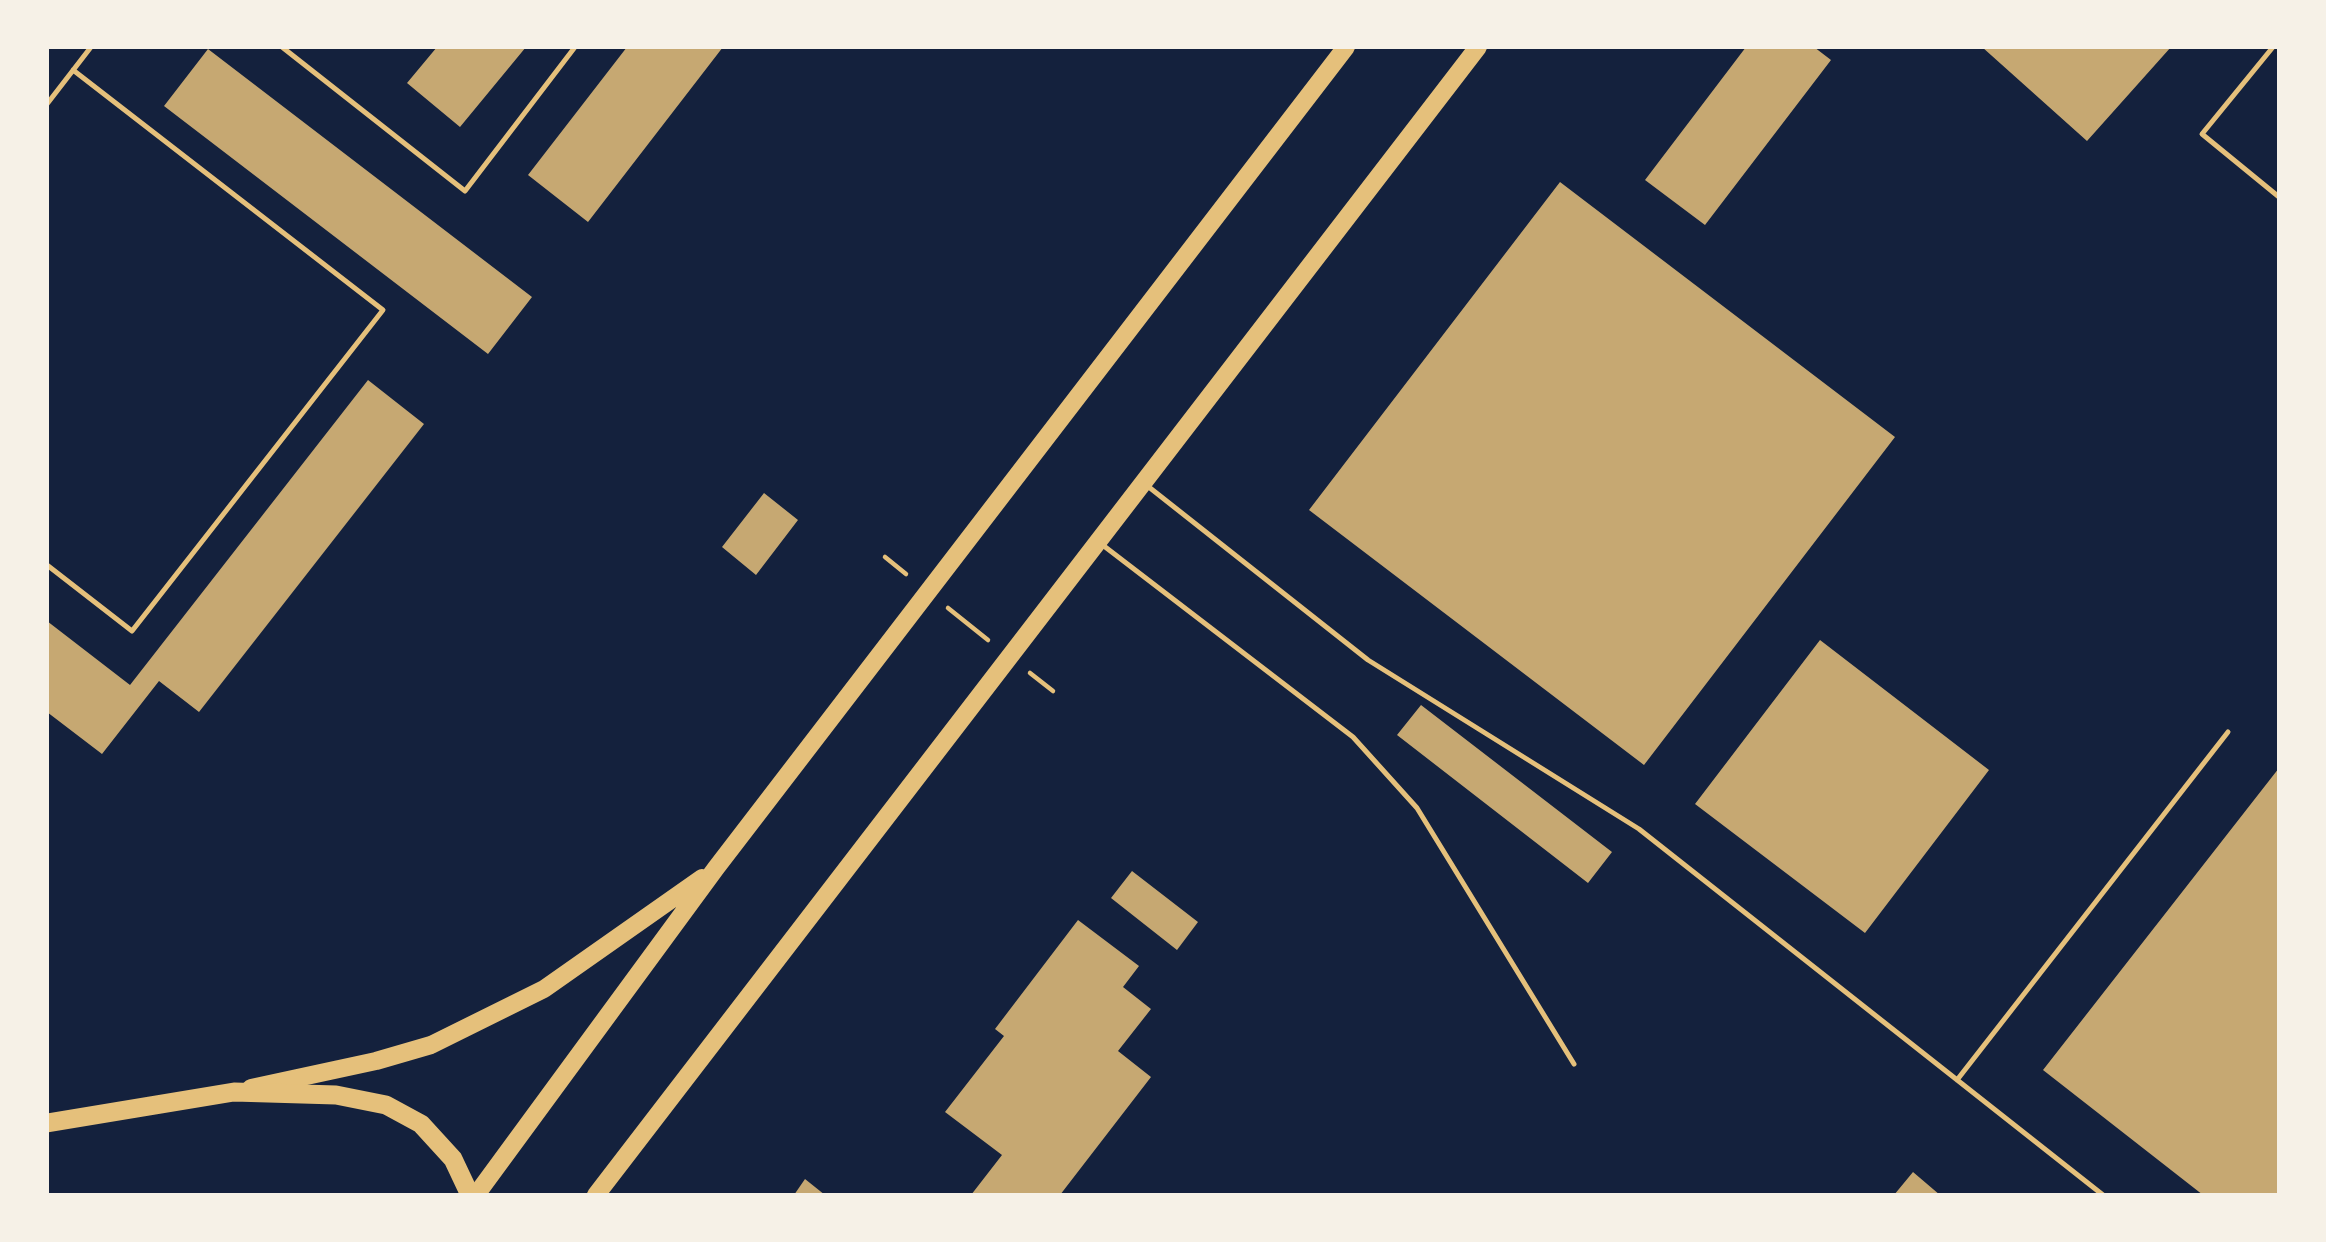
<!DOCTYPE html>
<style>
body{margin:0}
#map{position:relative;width:2326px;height:1242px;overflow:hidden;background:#14213d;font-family:Barlow,sans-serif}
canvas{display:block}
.frame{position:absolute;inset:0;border:49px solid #f6f1e7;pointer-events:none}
</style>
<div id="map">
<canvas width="2326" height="1242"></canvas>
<div class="frame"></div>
</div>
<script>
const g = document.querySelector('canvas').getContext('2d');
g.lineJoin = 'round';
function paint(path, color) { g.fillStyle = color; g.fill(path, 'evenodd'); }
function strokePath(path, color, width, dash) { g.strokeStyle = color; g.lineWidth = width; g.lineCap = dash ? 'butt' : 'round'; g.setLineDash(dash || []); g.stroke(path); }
const building = new Path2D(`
 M437,47H526L460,127L407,83Z
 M627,47H723L588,222L528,175Z
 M1746,47H1814L1831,60L1705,225L1645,180Z
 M1982,47H2171L2087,141Z
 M208,49L532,297L488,354L164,106Z
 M1560,182L1895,437L1644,765L1309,510Z
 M368,380L424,424L199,712L159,681L102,754L47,712V621L130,685Z
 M764,493L798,520L756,575L722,547Z
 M1820,640L1989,770L1865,933L1695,804Z
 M1421,705L1612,852L1588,883L1397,735Z
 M2279,768V1195H2203L2043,1070Z
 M1132,871L1198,922L1177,950L1111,898Z
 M1078,920L1139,966L1123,987L1151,1009L1118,1051L1151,1077L1060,1195H971L1002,1155L945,1112L1004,1036L995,1029Z
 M1913,1172L1940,1195H1894Z
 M805,1179L825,1195H794Z`);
const path = new Path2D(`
 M885,557L906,574
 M948,608L988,640
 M1030,673L1053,691`);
const service = new Path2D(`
 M282,47L465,191L575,47
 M2273,47L2202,134L2279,197
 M47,104L91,47
 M1145,484L1368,660L1639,829L2103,1195
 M1100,543L1353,737L1417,808L1574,1064
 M47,565L132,631L383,310L73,70
 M1957,1080L2228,732`);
const primary = new Path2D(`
 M251,1088L376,1061L431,1045L544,989L702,878
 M476,1195L716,868L1346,47
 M596,1195L1478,47`);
const trunk = new Path2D(`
 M47,1123L234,1092L336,1095L386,1105L421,1124L453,1159L470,1195`);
paint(building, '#c6a872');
strokePath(path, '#e5c07b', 4.5);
strokePath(service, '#e5c07b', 5);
strokePath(primary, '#e5c07b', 18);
strokePath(trunk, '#e5c07b', 19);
</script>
